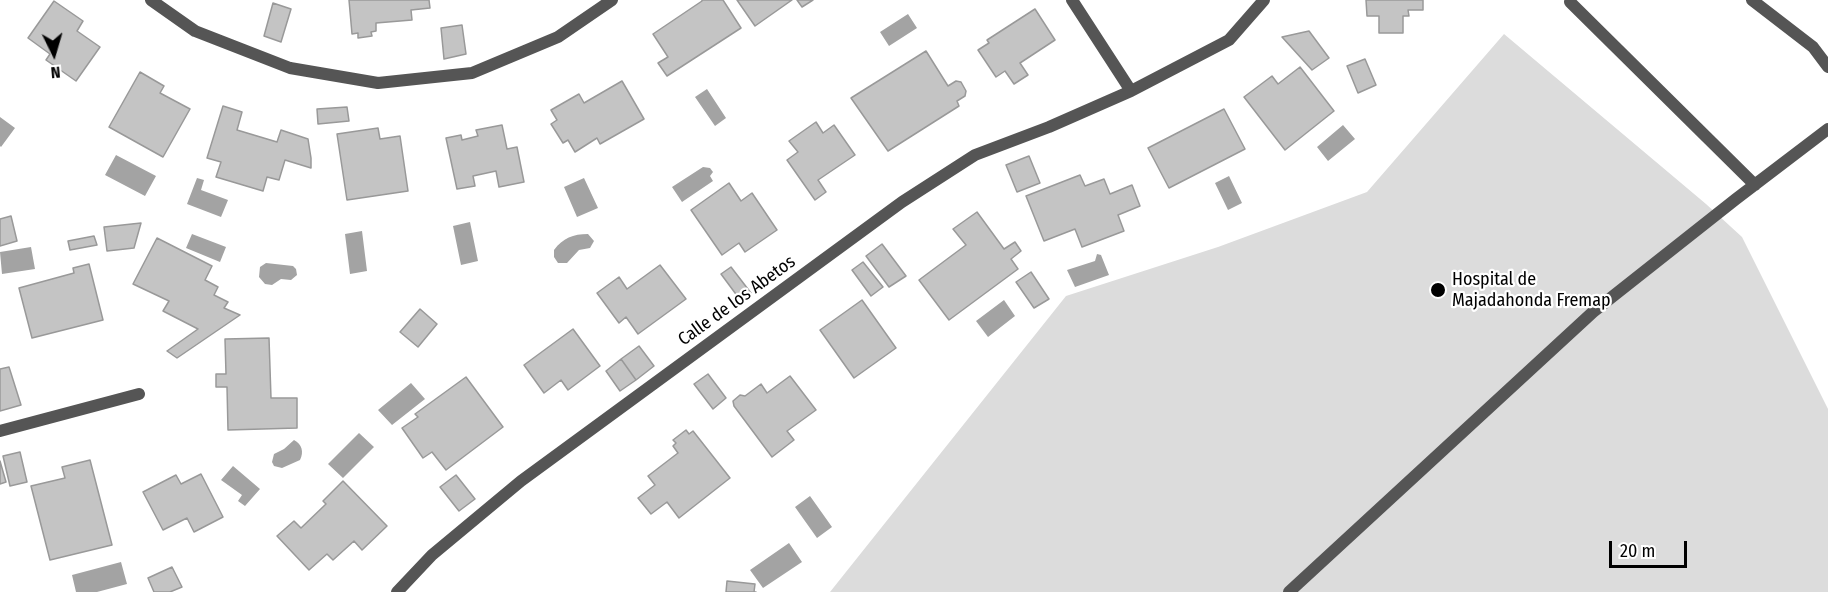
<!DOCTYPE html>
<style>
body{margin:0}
#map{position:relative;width:1828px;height:592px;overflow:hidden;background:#fff;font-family:"Fira Sans Condensed",sans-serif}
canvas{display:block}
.north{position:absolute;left:24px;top:24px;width:60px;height:60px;-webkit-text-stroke:4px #fff;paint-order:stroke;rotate:175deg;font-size:16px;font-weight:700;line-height:24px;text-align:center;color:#000}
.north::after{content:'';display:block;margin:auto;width:21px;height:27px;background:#000;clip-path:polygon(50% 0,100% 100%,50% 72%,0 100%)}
.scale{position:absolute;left:1609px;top:541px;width:78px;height:27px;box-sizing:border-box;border:3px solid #000;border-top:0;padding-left:8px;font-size:18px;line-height:21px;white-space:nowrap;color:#000;-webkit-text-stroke:4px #fff;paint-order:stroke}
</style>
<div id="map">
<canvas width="1828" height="592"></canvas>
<div class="north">N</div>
<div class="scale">20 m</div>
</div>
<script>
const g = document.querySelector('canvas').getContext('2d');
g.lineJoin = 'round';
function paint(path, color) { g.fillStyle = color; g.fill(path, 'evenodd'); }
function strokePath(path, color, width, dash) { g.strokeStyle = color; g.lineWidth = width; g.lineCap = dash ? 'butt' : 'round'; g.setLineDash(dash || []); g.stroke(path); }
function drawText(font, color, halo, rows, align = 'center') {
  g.font = font + ' "Fira Sans Condensed",sans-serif'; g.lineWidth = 4.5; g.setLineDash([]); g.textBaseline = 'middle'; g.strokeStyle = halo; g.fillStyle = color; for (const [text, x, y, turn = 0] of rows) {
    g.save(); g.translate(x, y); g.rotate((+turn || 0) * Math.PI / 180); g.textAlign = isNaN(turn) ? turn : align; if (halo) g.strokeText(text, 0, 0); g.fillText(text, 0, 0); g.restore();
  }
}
const green = new Path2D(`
 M1504,34L1706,204L1742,237L1828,409V592H830L1066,296L1218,247L1367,192Z`);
const water = new Path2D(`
 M908,14L917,28L889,46L880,32Z
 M707,89L726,118L715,126L695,97Z
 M0,117L15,128L1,147L0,146Z
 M1343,125L1355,139L1328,161L1317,147Z
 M116,155L156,176L145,196L105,175Z
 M703,167L710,168L713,172L710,176L713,181L682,202L672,187Z
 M1229,176L1242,203L1228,210L1215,183Z
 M197,178L204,180L201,190L228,200L221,217L187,204Z
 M584,178L598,208L577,217L564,187Z
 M470,222L478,261L461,265L453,226Z
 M362,231L367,271L350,274L345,234Z
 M192,234L226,247L220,262L186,248Z
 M588,234L594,241L590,248L579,250L567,263H558L554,257V250C563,238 573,234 588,234Z
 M31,247L35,269L2,274L0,252Z
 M1097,254L1101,255L1109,275L1075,287L1067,270L1095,261Z
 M266,263L293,266L296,269L297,275L291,280L281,279L272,285L265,284L259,277L260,267Z
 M1004,300L1015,316L988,337L976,321Z
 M411,383L425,399L392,425L378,410Z
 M359,433L374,447L343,478L328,464Z
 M294,440C302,444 304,452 300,460L282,468L274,466L272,462L274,454L284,449Z
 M233,466L260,489L245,506L238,501L242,495L221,480Z
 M810,496L832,527L817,538L795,507Z
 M789,543L802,562L763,588L750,570Z
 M121,562L127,584L97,592H76L72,575Z`);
const building = new Path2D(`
 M349,0H429L430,8L411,10L412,20L376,23V31L371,32L372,36L358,38V33L352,34Z
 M702,0H723L741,28L667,76L658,63L668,57L653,34L702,1Z
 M737,0H792L755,26Z
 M797,0H813L802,7Z
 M1366,0H1423V10H1408L1409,16H1403V33H1379V16H1367Z
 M54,1L83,21L77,31L100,47L76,81L46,60L50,54L28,38Z
 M273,3L291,9L281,42L264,36Z
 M1035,9L1055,40L1020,63L1028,75L1014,84L1005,71L996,77L978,50L989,43L987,40Z
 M462,25L466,54L444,59L441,28Z
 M1309,31L1329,58L1312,70L1282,37Z
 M926,51L948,86L956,81L961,82L966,91L965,96L957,101L959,106L888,151L851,98Z
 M1365,59L1376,85L1358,93L1347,66Z
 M1300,67L1334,111L1285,150L1244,97L1272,76L1278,84Z
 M140,72L164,86L160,93L190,109L163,157L109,127Z
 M622,81L644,119L600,144L597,138L575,152L568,140L563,143L551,124L557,120L551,110L579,94L584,103Z
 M223,106L242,112L237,130L277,142L281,130L308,139L311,158V168L285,160L279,180L267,177L263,191L216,177L221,162L207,158Z
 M347,107L349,121L318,124L317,109Z
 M1224,109L1245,149L1169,188L1148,148Z
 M816,122L823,133L834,125L855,155L818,180L826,192L815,200L787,160L798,152L789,141Z
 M502,125L507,149L517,147L524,182L499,187L496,171L473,176L475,186L457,189L446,138L461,135L462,140L478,136L476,130Z
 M378,128L380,139L400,136L408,191L347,200L337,134Z
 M1029,156L1040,183L1017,192L1006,165Z
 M1080,175L1085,186L1104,179L1110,194L1132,185L1140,206L1118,215L1124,231L1082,247L1075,229L1044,241L1026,196Z
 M729,183L741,201L752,193L777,230L745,252L739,243L722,255L691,210Z
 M977,212L1004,249L1015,242L1021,251L1011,259L1018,269L949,320L919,280L966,245L953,229Z
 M11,216L17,241L0,246V219Z
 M141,223L134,248L107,251L104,227Z
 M94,236L97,245L70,250L68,241Z
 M157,238L212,266L205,280L218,287L214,295L228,302L224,308L240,315L177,358L167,351L198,329L163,311L169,301L133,284Z
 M882,244L906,276L889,287L866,256Z
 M863,262L883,287L871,296L852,270Z
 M89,264L103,320L32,338L19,288L74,273L73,268Z
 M660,265L686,299L638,334L626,317L619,323L597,293L619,277L627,289Z
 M731,267L751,293L741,301L721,274Z
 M1031,272L1049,299L1034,308L1016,282Z
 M862,300L896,348L854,378L820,330Z
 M420,309L437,324L418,347L400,332Z
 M573,329L600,366L568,390L561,380L544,393L524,365Z
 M269,338L271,398H297V428L228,430L227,387H216V374H226L225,339Z
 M639,346L654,366L636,380L621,359Z
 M621,359L636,380L620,391L606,371Z
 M9,367L21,405L0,411V369Z
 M708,374L726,398L713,409L694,384Z
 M790,376L816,410L787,431L794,440L772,457L734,406L733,401L740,395L745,396L761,384L767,393Z
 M466,377L503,427L446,470L432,452L423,458L402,428L418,417L415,414Z
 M686,430L689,434L693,431L730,478L679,518L667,502L651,514L638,498L655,485L648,476L678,453L673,446L676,443L673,440Z
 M20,452L27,482L10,486L3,456Z
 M90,460L112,545L50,560L31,486L65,478L62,467Z
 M0,461L6,482L0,484Z
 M201,474L223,517L194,532L187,518L163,530L143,492L176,475L181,484Z
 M456,475L475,499L459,511L440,487Z
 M343,481L387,526L362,550L354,541L333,560L327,554L309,570L277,536L294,521L301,528L326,504L323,501Z
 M172,567L182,587L170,592H154L148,578Z
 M727,581L755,584L754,592H756H726Z`);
const lane = new Path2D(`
 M1752,0L1813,47L1828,67
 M1570,2L1755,185
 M1289,592L1593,312L1736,199L1828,129`);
const street = new Path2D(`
 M151,0L195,31L290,68L378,83L472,73L558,37L612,0
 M1072,0L1131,91
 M0,431L139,394
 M397,592L432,555L521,481L902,202L975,155L1049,127L1131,91L1229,40L1264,0`);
const markers = [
 [1438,290,8,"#000"]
];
const poiNames = [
 ["Hospital de",1452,280],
 ["Majadahonda Fremap",1452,301]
];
const streetNames = [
 ["Calle de los Abetos",737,301,-36]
];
paint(green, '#dcdcdc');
paint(water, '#a3a3a3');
paint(building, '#c4c4c4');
strokePath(building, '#999', 1.5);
strokePath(lane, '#555', 12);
strokePath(street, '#555', 12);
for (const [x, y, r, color] of markers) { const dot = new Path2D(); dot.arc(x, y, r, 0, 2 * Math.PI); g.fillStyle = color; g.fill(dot); strokePath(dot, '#fff', 2); }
drawText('18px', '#000', '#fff', poiNames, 'left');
drawText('18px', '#000', '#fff', streetNames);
</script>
